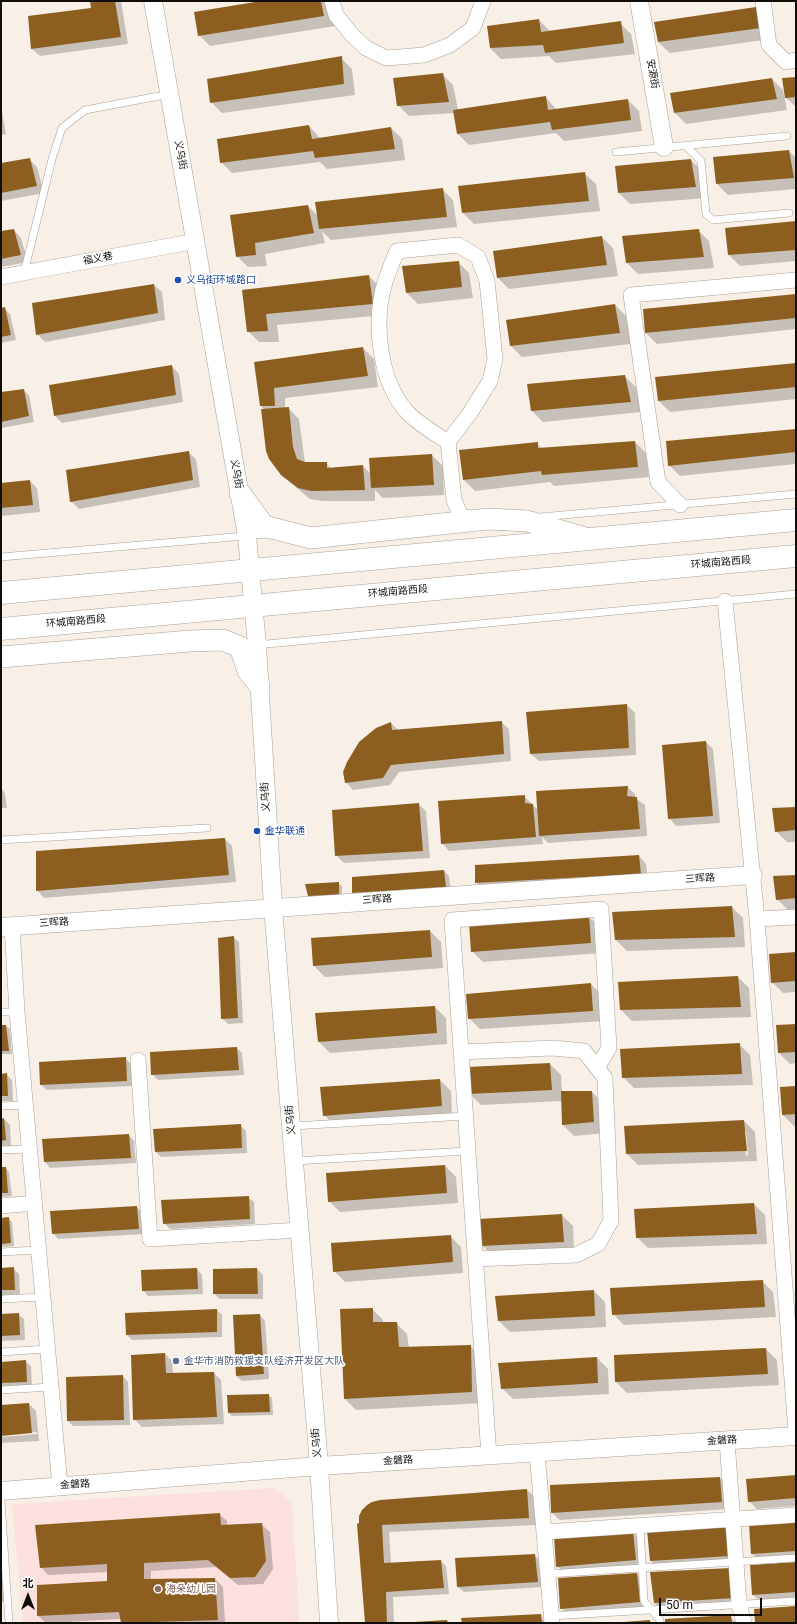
<!DOCTYPE html>
<meta charset="utf-8">
<style>
body{margin:0}
#map{position:relative;width:797px;height:1624px;overflow:hidden;background:#f8f0e6;font-family:Roboto,"Noto Sans SC",sans-serif}
canvas{display:block}
.frame{position:absolute;inset:0;border:2px solid #100e0a;pointer-events:none}
.north{position:absolute;left:8px;top:1576px;width:40px;height:40px;-webkit-text-stroke:3px #fff;paint-order:stroke;rotate:0deg;font-size:11px;font-weight:700;line-height:16px;text-align:center;color:#100e0a}
.north::after{content:'';display:block;margin:auto;width:14px;height:18px;background:#100e0a;clip-path:polygon(50% 0,100% 100%,50% 72%,0 100%)}
.scale{position:absolute;left:659px;top:1598px;width:103px;height:18px;box-sizing:border-box;border:2px solid #100e0a;border-top:0;padding-left:5px;font-size:12px;line-height:14px;white-space:nowrap;color:#100e0a;-webkit-text-stroke:3px #fff;paint-order:stroke}
</style>
<div id="map">
<canvas width="797" height="1624"></canvas>
<div class="frame"></div>
<div class="north">北</div>
<div class="scale">50 m</div>
</div>
<script>
const g = document.querySelector('canvas').getContext('2d');
g.lineJoin = 'round';
function paint(path, color) { g.fillStyle = color; g.fill(path, 'evenodd'); }
function strokePath(path, color, width, dash) { g.strokeStyle = color; g.lineWidth = width; g.lineCap = dash ? 'butt' : 'round'; g.setLineDash(dash || []); g.stroke(path); }
function drawText(font, color, halo, rows, align = 'center') {
  g.font = font + ' Roboto,"Noto Sans SC",sans-serif'; g.lineWidth = 3.5; g.setLineDash([]); g.textBaseline = 'middle'; g.strokeStyle = halo; g.fillStyle = color; for (const [text, x, y, turn = 0] of rows) {
    g.save(); g.translate(x, y); g.rotate((+turn || 0) * Math.PI / 180); g.textAlign = isNaN(turn) ? turn : align; if (halo) g.strokeText(text, 0, 0); g.fillText(text, 0, 0); g.restore();
  }
}
const education = new Path2D(`
 M274,1488L292,1503L299,1623H23L12,1504Z`);
const shadow = new Path2D(`
 M91,1H121L128,44L40,56L32,49L29,17L92,9Z
 M267,1H328L330,3L335,26L210,46L199,35Z
 M756,8L767,19L771,39L670,53L658,42Z
 M539,20L550,31L620,23L631,34L635,54L556,63L549,56L501,59L490,48Z
 M341,58L352,69L355,95L222,113L211,102Z
 M442,74L453,85L458,110L546,98L557,110L628,100L639,111L642,131L564,141L556,133L469,145L458,134L455,113L409,116L398,105Z
 M796,78V107L786,98Z
 M772,79L783,90L787,110L686,124L675,113Z
 M1,106L6,134L1,135Z
 M309,126L320,138L391,128L402,139L405,160L327,169L320,162L232,173L221,162Z
 M789,151L796,158V189L728,195L717,184Z
 M29,159L37,167L44,193L1,201V164Z
 M691,160L702,171L707,198L630,204L619,193Z
 M584,173L596,184L600,211L474,224L463,213Z
 M442,189L453,200L457,227L331,240L322,231L325,243L265,254L267,266L248,267L237,256L231,216L308,206L318,216Z
 M796,222V261L740,266L729,255Z
 M14,230L21,238L28,262L1,267V232Z
 M698,230L709,241L714,268L638,274L627,263Z
 M602,237L613,248L618,276L509,289L498,278Z
 M458,262L469,273L473,298L418,304L407,293L403,267Z
 M369,276L380,287L384,315L277,325L279,342H259L248,331L243,290Z
 M154,285L162,292L165,320L45,342L37,334Z
 M796,295V329L657,344L646,333Z
 M615,305L626,316L631,344L522,357L511,346L507,320Z
 M4,308L10,314L16,340L1,343V309Z
 M363,348L374,359L378,387L285,398V408H288L299,419L305,463H326L331,468L363,466L371,474L432,455L443,466L444,495L383,498L375,490V501H323L310,499L281,475L264,409L261,406L255,363Z
 M796,364V399L670,412L659,401Z
 M172,366L179,374L183,402L62,423L55,416Z
 M624,376L636,387L641,412L543,422L532,411Z
 M23,390L29,395L34,422L1,428V393Z
 M796,430V464L680,476L669,465Z
 M635,442L646,453L649,477L554,486L550,482L475,491L464,480L537,444L543,449Z
 M188,452L196,459L200,487L79,509L71,501Z
 M30,481L37,488L40,512L1,516V484Z
 M627,705L635,713L636,755L539,761L531,754Z
 M501,722L509,729L511,761L399,772L390,785L353,790L346,782L391,723L399,731Z
 M706,742L713,749L720,823L676,826L669,818Z
 M1,787L5,794L7,808H1Z
 M627,787L635,794V798L645,805L647,836L548,843L542,837L543,844L449,851L442,843L524,796L539,811Z
 M418,804L426,811L430,858L344,863L336,855Z
 M796,808V842H787L776,831Z
 M225,839L232,846L236,882L44,898L37,890Z
 M639,856L646,864L648,881L484,890L476,882Z
 M444,871L449,876L451,892L358,898L353,893Z
 M796,876V910H788L777,899Z
 M339,883L342,887V898L312,899L309,896Z
 M732,907L743,918L745,947L627,951L616,940L613,913Z
 M588,916L599,927L601,953L483,962L472,951Z
 M430,931L441,942L443,968L325,977L314,966L312,938Z
 M233,937L239,942L243,1023L228,1024L222,1018Z
 M796,953V992L783,993L772,982Z
 M738,977L749,988L751,1017L632,1021L621,1010Z
 M591,984L602,995L604,1021L480,1029L469,1018Z
 M435,1007L446,1018L447,1044L330,1053L319,1042Z
 M796,1025V1063L790,1064L779,1053Z
 M1,1026H6L10,1029L12,1054H1Z
 M739,1044L750,1055L753,1085L634,1088L623,1077Z
 M237,1048L242,1053L244,1075L158,1080L152,1074Z
 M125,1058L131,1064L132,1086L47,1090L41,1085Z
 M550,1064L561,1075L562,1092H592L603,1103L605,1133L574,1136L563,1125L562,1101L481,1105L470,1094Z
 M6,1074L12,1080L13,1101H1V1075Z
 M440,1080L451,1091L452,1117L335,1126L324,1115Z
 M796,1087V1126H794L783,1115Z
 M4,1119L10,1125L11,1146H1V1120Z
 M744,1121L755,1132L757,1161L638,1165L627,1154ZM744,1131H746L748,1155L746,1156Z
 M240,1125L246,1131L247,1153L161,1157L156,1152Z
 M129,1135L134,1141L136,1163L50,1168L45,1162Z
 M445,1166L456,1177L458,1203L340,1212L329,1201Z
 M1,1168H6L9,1172L12,1196L1,1197Z
 M248,1197L254,1202L255,1224L170,1229L164,1223Z
 M754,1204L765,1215L767,1244L648,1248L637,1237Z
 M137,1207L142,1212L144,1234L58,1239L53,1233Z
 M562,1215L573,1226L574,1252L493,1256L482,1245Z
 M8,1218L12,1222L14,1246L1,1247V1219Z
 M450,1236L461,1247L463,1273L345,1282L334,1271Z
 M13,1268L19,1274L20,1295L1,1296V1269Z
 M197,1269L202,1275L203,1294L148,1296L143,1290Z
 M257,1269L263,1275V1299H220L214,1294Z
 M762,1281L773,1292L776,1317L624,1325L613,1314Z
 M594,1291L605,1302L606,1327L510,1332L499,1321L496,1297Z
 M372,1309L383,1320V1323H396L407,1334L409,1348L470,1346L481,1357L482,1403L356,1410L345,1399Z
 M217,1310L222,1315V1337L132,1340L127,1335Z
 M18,1314L24,1319L25,1340L1,1341V1315Z
 M260,1315L265,1321L269,1379L242,1381L236,1376Z
 M766,1349L777,1360L779,1385L627,1393L616,1382Z
 M165,1354L172,1361L173,1374L214,1373L221,1380L224,1424L142,1427L134,1419Z
 M597,1358L608,1369L609,1394L513,1399L502,1388Z
 M25,1361L31,1366L32,1387L1,1389V1363Z
 M123,1376L128,1382L130,1425L73,1426L68,1421Z
 M268,1395L272,1398L273,1415L232,1416L229,1413Z
 M29,1404L36,1411L39,1441L1,1443V1437L37,1434V1432L1,1435V1406Z
 M796,1476V1506L757,1509L749,1501Z
 M720,1478L727,1485L729,1509L560,1520L552,1513Z
 M527,1490L535,1497L536,1525L389,1532L391,1564L441,1561L446,1566L449,1594L393,1597L394,1623H366L380,1501Z
 M219,1514L227,1521V1526L262,1525L270,1532L273,1569L263,1584L238,1585L216,1567L151,1571V1580L215,1579L223,1587L225,1623H122L121,1619L46,1623L38,1616L108,1582V1572L48,1575L41,1567Z
 M796,1522V1559L760,1561L752,1554Z
 M727,1527L735,1561L656,1566L651,1561Z
 M633,1532L638,1538L641,1566L563,1572L557,1566Z
 M534,1555L540,1560L543,1587L464,1592L458,1587Z
 M796,1563V1600L761,1602L753,1595Z
 M731,1569L739,1603L660,1608L654,1603Z
 M637,1574L642,1580L645,1607L567,1614L561,1608Z
 M1,1579L4,1582L6,1601L1,1602Z
 M540,1615L546,1623H463Z
 M730,1616L736,1623H666Z`);
const building = new Path2D(`
 M90,1H115L121,37L31,49L28,16L91,8Z
 M261,1H321L324,16L198,36L194,12Z
 M756,7L761,28L658,42L654,22Z
 M539,19L541,32L621,21L624,43L545,53L543,45L490,48L487,26Z
 M342,56L344,84L210,103L207,79Z
 M443,73L449,102L397,106L393,78Z
 M796,77V97L785,98L782,78Z
 M772,78L777,99L674,113L670,93Z
 M546,96L548,110L628,99L631,120L552,130L550,122L457,134L453,110Z
 M309,125L312,139L391,127L395,149L315,158L313,151L220,163L217,139Z
 M789,150L794,178L716,184L713,157Z
 M30,158L37,186L1,193V163Z
 M691,159L696,187L618,193L615,166Z
 M585,172L589,201L462,213L458,186Z
 M443,188L447,217L319,229L315,202Z
 M308,205L314,233L255,243L256,255L236,257L230,215Z
 M796,221V250L728,255L725,228Z
 M14,229L21,255L1,259V231Z
 M699,229L704,257L626,263L622,236Z
 M602,236L607,265L497,278L493,251Z
 M459,261L462,287L406,293L402,266Z
 M369,275L373,304L266,314L268,331L247,332L242,290Z
 M154,284L158,313L36,335L32,303Z
 M796,294V318L645,333L643,309Z
 M615,304L620,333L510,346L506,320Z
 M5,307L11,335L1,337V308Z
 M363,347L368,376L274,388L275,406H260L254,362Z
 M796,363V387L658,401L655,377Z
 M172,365L176,395L54,416L49,385Z
 M625,375L631,402L531,411L527,384Z
 M24,389L29,416L1,422V392Z
 M289,407L293,447L297,459L305,462H327V468L363,465L365,490L311,491L298,488L281,475L269,459L266,451L261,409Z
 M796,429V452L668,466L666,441Z
 M635,441L638,467L542,475L541,471L463,480L459,450L538,442V448Z
 M189,451L193,480L70,502L66,470Z
 M432,454L434,485L371,488L369,458Z
 M30,480L33,505L1,508V483Z
 M627,704L629,748L530,754L526,712Z
 M502,721L504,754L391,765L383,778L345,783L343,772L347,762L359,742L376,728L391,722L392,730Z
 M706,741L713,816L668,819L662,745Z
 M628,786L627,796L637,797L640,829L539,836L536,791Z
 M525,795V803L533,804L536,837L441,844L438,801Z
 M419,803L423,851L335,856L332,810Z
 M796,807V830L775,832L772,808Z
 M225,838L229,875L36,891V851Z
 M639,855L641,874L475,883V865Z
 M444,870L446,887L352,893V877Z
 M796,875V898L776,900L773,876Z
 M339,882V895L308,896L305,884Z
 M732,906L735,937L615,940L612,912Z
 M589,915L591,943L471,952L469,923Z
 M430,930L432,957L313,966L311,938Z
 M234,936L238,1018L221,1019L218,938Z
 M796,952V981L771,983L769,954Z
 M738,976L741,1007L620,1010L618,982Z
 M591,983L593,1011L468,1019L466,994Z
 M435,1006L437,1033L318,1042L315,1013Z
 M796,1024V1052L778,1053L776,1025Z
 M1,1025H6L9,1051H1Z
 M740,1043L742,1074L622,1078L620,1049Z
 M237,1047L239,1070L151,1075L150,1052Z
 M126,1057L127,1081L40,1085L39,1062Z
 M550,1063L552,1090L469,1094L467,1067Z
 M7,1073L8,1096H1V1074Z
 M440,1079L442,1106L323,1116L320,1087Z
 M796,1086V1114L782,1115L780,1087Z
 M561,1091H592L594,1122L562,1125Z
 M4,1118L6,1140L1,1141V1119Z
 M744,1120L747,1151L626,1154L624,1126Z
 M241,1124L242,1148L155,1152L153,1129Z
 M129,1134L131,1158L44,1162L42,1139Z
 M445,1165L447,1193L328,1202L326,1173Z
 M1,1167H6L8,1193H1Z
 M249,1196L250,1219L163,1224L161,1200Z
 M754,1203L757,1234L636,1238L634,1209Z
 M137,1206L139,1229L52,1234L50,1211Z
 M562,1214L564,1242L481,1246L479,1219Z
 M9,1217L11,1243L1,1244V1218Z
 M451,1235L453,1262L333,1272L331,1243Z
 M14,1267L15,1290H1V1268Z
 M197,1268L198,1289L142,1291L141,1270Z
 M257,1268L258,1294H213V1269Z
 M763,1280L765,1307L612,1315L610,1288Z
 M594,1290L595,1316L498,1321L495,1296Z
 M373,1308V1322H397L399,1347L471,1345L472,1392L344,1399L340,1309Z
 M217,1309V1332L126,1335L125,1313Z
 M19,1313L20,1335L1,1336V1314Z
 M260,1314L264,1374L236,1376L233,1315Z
 M766,1348L768,1374L615,1382L614,1355Z
 M165,1353L166,1373L214,1372L217,1417L133,1420L131,1355Z
 M597,1357L598,1383L501,1389L498,1363Z
 M26,1360L27,1382L1,1383V1362Z
 M123,1375L124,1420L67,1421L66,1377Z
 M269,1394L270,1412L228,1413L227,1395Z
 M29,1403L32,1433L1,1436V1405Z
 M796,1475V1498L748,1502L746,1479Z
 M720,1477L722,1502L551,1513L550,1485Z
 M527,1489L529,1518L382,1525L384,1563L441,1560L444,1588L386,1592L387,1623H365L357,1524L359,1523V1516L362,1510L367,1505L372,1502L380,1500Z
 M220,1513L221,1525L262,1523L266,1561L255,1577L230,1578L208,1560L144,1563V1579L215,1578L218,1620L121,1623L119,1612L37,1616V1585L107,1581V1564L40,1568L35,1525Z
 M796,1521V1551L751,1554L749,1524Z
 M728,1526L730,1556L650,1561L647,1530Z
 M633,1531L636,1560L556,1567L554,1536Z
 M535,1554L538,1582L457,1587L455,1558Z
 M796,1562V1592L752,1595L750,1565Z
 M731,1568L734,1598L654,1603L650,1572Z
 M637,1573L640,1602L560,1609L558,1578Z
 M796,1606V1623H755L754,1609Z
 M541,1614L542,1623H462L461,1618Z
 M731,1615L732,1623H665V1619Z
 M447,1620L448,1623H413V1622Z
 M650,1620V1623H624V1622Z`);
const service = new Path2D(`
 M685,145L701,161L706,214L713,220L789,213
 M616,152L787,136
 M24,273L52,159L62,128L85,110L170,94
 M541,517L796,494
 M1,557L268,534
 M256,645L796,594
 M1,840L207,828
 M1,1012H17
 M1,1106L26,1105
 M292,1126L466,1116
 M1,1150L30,1149
 M294,1161L468,1151
 M1,1252L38,1250
 M1,1299L42,1297
 M1,1352L46,1349
 M1,1390L51,1387
 M1,1501L9,1623
 M640,1525L644,1601L660,1620V1623
 M547,1574L796,1558
 M551,1616L796,1601`);
const minor = new Path2D(`
 M332,1L336,15L352,35L366,48L386,58L424,55L450,45L473,28L483,1
 M763,1L769,45L786,62L796,60
 M1,277L196,241
 M448,442C434,433 420,425 408,413C379,382 373,322 385,282C388,272 393,261 397,251L458,245L478,257L487,281L495,359L490,381L470,413L448,442L454,500L461,516L476,519
 M680,505L658,482L631,295L796,280
 M725,601L757,919L796,1432
 M757,919L796,917
 M12,926L17,1012L60,1486
 M461,1052L553,1048L584,1051L605,1078L611,1221L598,1244L576,1255L475,1259
 M138,1060L150,1239L300,1230
 M1,1206L34,1203
 M727,1441L739,1604L744,1623
 M537,1453L552,1623
 M489,1456L452,920L601,909L609,1048L597,1068
 M544,1532L796,1515`);
const tertiary = new Path2D(`
 M153,1L247,536L257,645L273,907L319,1466L329,1623
 M639,1L664,147
 M1,927L753,875
 M1,1491L319,1466L796,1436`);
const secondary = new Path2D(`
 M240,493L264,526L311,538L488,519L527,521L586,538
 M1,657L190,641L223,640L240,647L248,671L259,685`);
const primary = new Path2D(`
 M1,593L796,520
 M1,629L796,556`);
const markers = [
 [178,280,4,"#1a4fb4"],
 [257,831,4,"#1a4fb4"],
 [176,1361,4,"#5c6f8a"],
 [158,1589,4,"#8d6e63"]
];
const streetNames = [
 ["安源街",652,74,80],
 ["义乌街",180,155,80],
 ["福义巷",98,259,-11],
 ["义乌街",236,474,80],
 ["环城南路西段",721,563,-5],
 ["环城南路西段",398,592,-5],
 ["环城南路西段",76,622,-5],
 ["义乌街",266,797,-94],
 ["三晖路",700,879,-4],
 ["三晖路",377,900,-4],
 ["三晖路",54,923,-4],
 ["义乌街",291,1120,-95],
 ["金磐路",722,1441,-4],
 ["义乌街",317,1443,-95],
 ["金磐路",398,1461,-4],
 ["金磐路",75,1485,-4]
];
const transitNames = [
 ["义乌街环城路口",186,280],
 ["金华联通",265,831]
];
const serviceNames = [
 ["金华市消防救援支队经济开发区大队",184,1361]
];
const educationNames = [
 ["海朵幼儿园",166,1589]
];
paint(education, '#fbe0de');
paint(shadow, '#0003');
paint(building, '#8c5f20');
strokePath(service, '#a79f96', 8);
strokePath(minor, '#a79f96', 16);
strokePath(tertiary, '#a79f96', 19);
strokePath(secondary, '#a79f96', 22);
strokePath(primary, '#a79f96', 23);
strokePath(service, '#fff', 7);
strokePath(minor, '#fff', 15);
strokePath(tertiary, '#fff', 18);
strokePath(secondary, '#fff', 21);
strokePath(primary, '#fff', 22);
for (const [x, y, r, color] of markers) { const dot = new Path2D(); dot.arc(x, y, r, 0, 2 * Math.PI); g.fillStyle = color; g.fill(dot); strokePath(dot, '#fff', 1.5); }
drawText('10px', '#100e0a', '#fff', streetNames);
drawText('10px', '#164399', '#fff', transitNames, 'left');
drawText('10px', '#4e5e75', '#fff', serviceNames, 'left');
drawText('10px', '#785e54', '#fff', educationNames, 'left');
</script>
